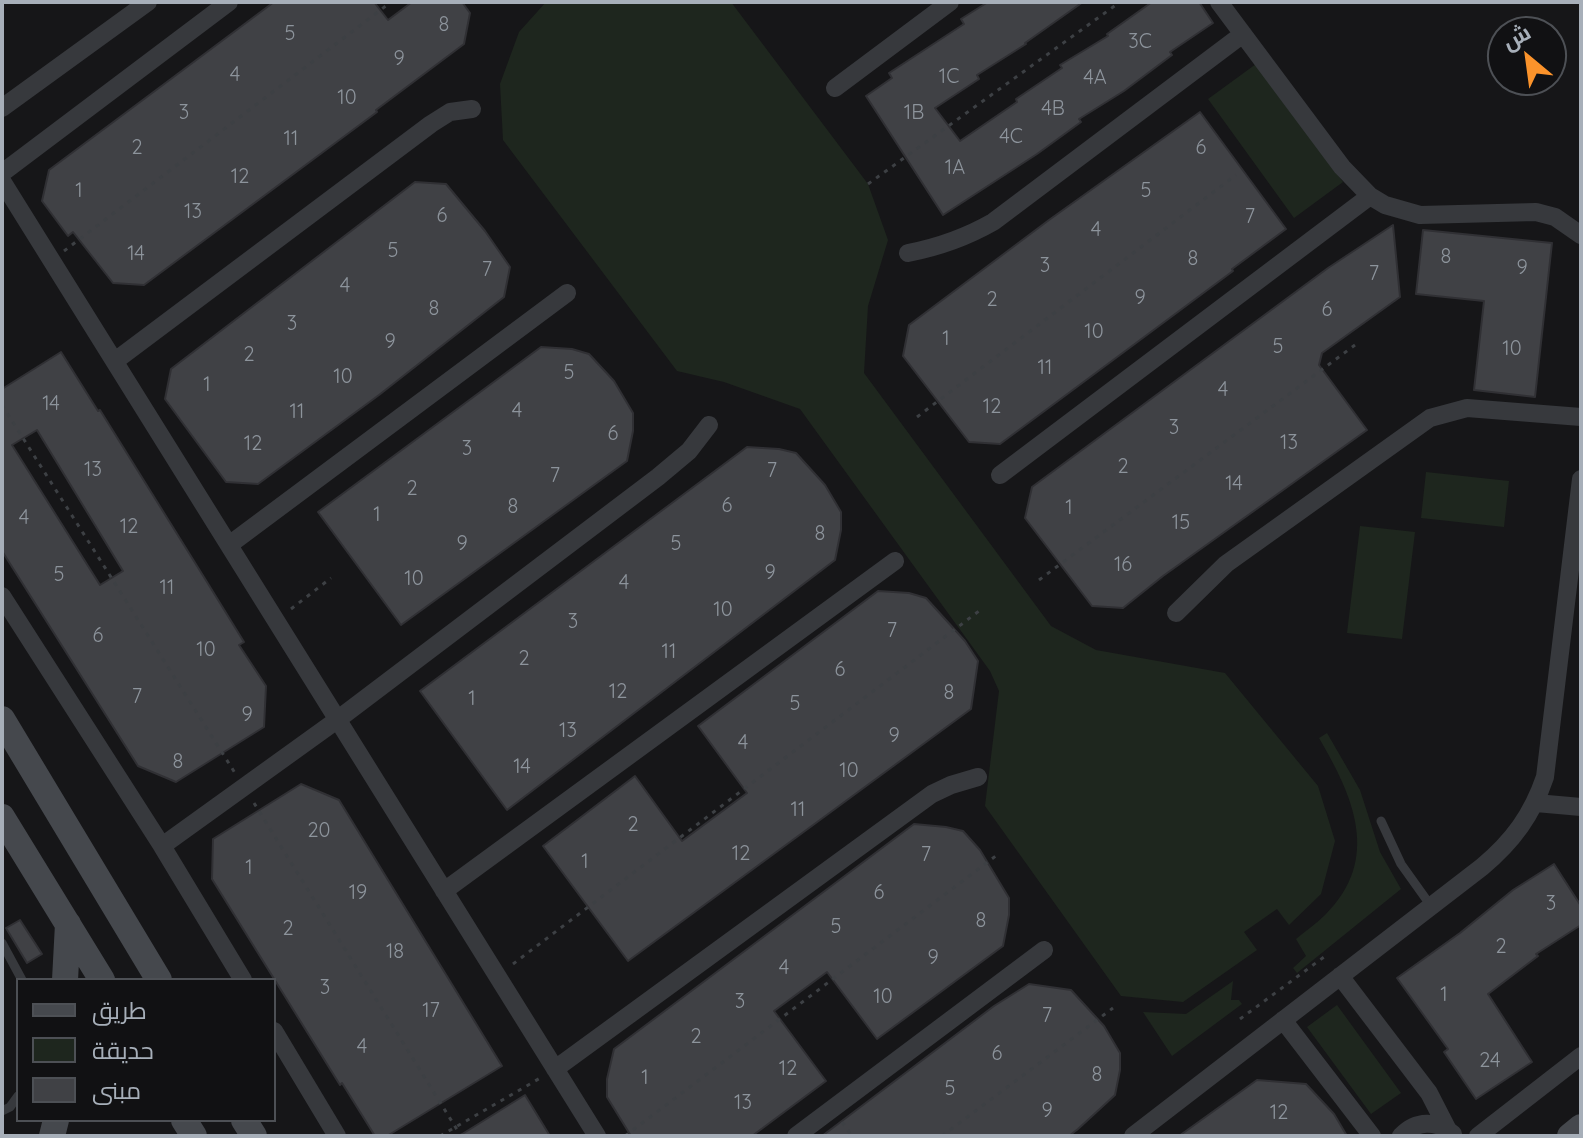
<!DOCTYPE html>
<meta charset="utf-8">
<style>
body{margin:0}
#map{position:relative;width:1583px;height:1138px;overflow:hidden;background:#161618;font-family:Quicksand,Cairo,sans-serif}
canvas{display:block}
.frame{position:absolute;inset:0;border:4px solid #a7afb9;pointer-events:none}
.legend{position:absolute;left:16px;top:978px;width:260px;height:144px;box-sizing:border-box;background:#111113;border:2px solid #4d5055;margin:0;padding:10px 14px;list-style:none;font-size:24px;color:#a7afb9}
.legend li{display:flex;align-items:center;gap:16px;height:40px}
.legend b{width:40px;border:2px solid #4d5055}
.north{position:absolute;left:1487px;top:16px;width:80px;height:80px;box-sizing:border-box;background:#111113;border:2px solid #4d5055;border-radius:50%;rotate:331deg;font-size:22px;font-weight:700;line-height:32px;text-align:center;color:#a7afb9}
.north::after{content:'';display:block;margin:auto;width:28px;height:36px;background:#fb932b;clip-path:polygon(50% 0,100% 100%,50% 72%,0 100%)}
</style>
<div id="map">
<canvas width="1583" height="1138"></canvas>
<div class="frame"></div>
<ul class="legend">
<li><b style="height:10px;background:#45484d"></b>طريق</li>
<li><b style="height:22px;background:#1e261e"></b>حديقة</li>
<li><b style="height:22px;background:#404145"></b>مبنى</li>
</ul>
<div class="north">ش</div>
</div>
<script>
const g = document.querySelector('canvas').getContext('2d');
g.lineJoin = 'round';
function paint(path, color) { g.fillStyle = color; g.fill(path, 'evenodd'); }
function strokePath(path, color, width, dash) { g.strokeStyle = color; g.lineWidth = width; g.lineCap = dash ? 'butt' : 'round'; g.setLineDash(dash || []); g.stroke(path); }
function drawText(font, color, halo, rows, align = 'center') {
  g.font = font + ' Quicksand,sans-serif'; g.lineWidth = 6; g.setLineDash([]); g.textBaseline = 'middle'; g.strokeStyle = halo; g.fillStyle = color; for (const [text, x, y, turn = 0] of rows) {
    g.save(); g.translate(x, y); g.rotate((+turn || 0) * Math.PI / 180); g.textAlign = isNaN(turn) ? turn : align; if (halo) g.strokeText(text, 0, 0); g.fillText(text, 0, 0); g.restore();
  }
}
const green = new Path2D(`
 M546,2H731L868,184L888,240L868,306L864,373L1051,626L1096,650L1225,673L1318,786L1335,841L1321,894L1289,925L1277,909L1244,932L1257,950L1183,1002L1121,996L985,806L999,691L990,671L800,409L724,382L677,371L503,140L500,84L519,32Z
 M1256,64L1343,182L1294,218L1208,99Z
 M1426,472L1509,481L1504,527L1421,518Z
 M1360,526L1415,532L1402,639L1347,633Z
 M1327,733L1360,790L1380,852L1401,889L1297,973L1293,968L1306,956L1296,939C1305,931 1316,924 1325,915C1382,859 1353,796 1319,738Z
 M1233,981L1231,1000H1239L1242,1004L1172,1056L1143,1012L1186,1014Z
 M1337,1005L1401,1093L1371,1114L1307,1027Z`);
const building = new Path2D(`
 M274,2H374L388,20L412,2H462L470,13L464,44L376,110L377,112L144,285L113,283L73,232L68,236L42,201L49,170Z
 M988,2H1083L1025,43L1026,44L977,75L979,79L935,108L960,141L1017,102L1016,99L1062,68L1060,65L1108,36L1107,34L1152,2H1199L1213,23L1170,52L1172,55L1124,91L1079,119L1081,122L1037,154L943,215L866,96L892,78L889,73L964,24L961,19Z
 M1200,112L1286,229L1232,269L1233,271L1000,444L969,442L903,356L909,325L1049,220Z
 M415,182L446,184L485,231L510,267L504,297L379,395L258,484L226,482L165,399L171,369Z
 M1393,225L1400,297L1322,353L1319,365L1367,430L1163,576L1123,608L1092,606L1025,518L1032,487L1328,268Z
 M1423,230L1552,243L1535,397L1474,390L1484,301L1416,294Z
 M541,347L572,349L589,354L614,381L633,413V431L627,461L401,625L318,512Z
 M61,352L98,411L100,410L207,582L244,642L239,645L266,686L264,727L176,782L138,766L2,551V389ZM37,430L123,571L100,585L12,445Z
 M747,447L779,449L796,453L825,485L841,512V530L835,560L507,810L420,691Z
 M878,591L909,593L926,598L965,641L978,661L971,709L628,961L543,846L635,776L682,841L747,793L698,726Z
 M301,784L339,800L502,1066L387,1136H375L342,1083L340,1085L212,879L213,839Z
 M914,824L946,827L963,831L980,850L1009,898V915L1003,946L877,1039L827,972L774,1011L826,1081L752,1136H631L607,1097V1079L614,1049Z
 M1554,864L1581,906V925L1536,954L1538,956L1488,994L1532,1062L1476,1099L1444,1052L1448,1049L1397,978L1460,933L1513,890Z
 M20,920L42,954L27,963L6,928Z
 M1029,984L1071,990L1104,1026L1120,1053V1070L1115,1095L1078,1129L1069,1136H822L994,1006Z
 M1257,1080L1306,1084L1334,1114L1347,1136H1179Z
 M525,1095L550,1136H459Z`);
const path = new Path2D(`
 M868,184L1120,2
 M64,251L391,2
 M2,405L235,773
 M917,417L1236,175
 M1039,580L1355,345
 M291,609L331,578
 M254,803L461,1136
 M513,964L979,611
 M1240,1019L1328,954
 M842,1122L852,1136
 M440,1136L542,1077
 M625,1136L997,855
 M942,1136L1113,1008`);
const lane = new Path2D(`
 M1381,821L1401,864L1431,906
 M2,943L22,980
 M2,1111L10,1107L18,1096`);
const street = new Path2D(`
 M1219,2L1342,167L1370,196L1385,205L1420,215L1536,212L1555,217L1581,235
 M835,88L950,2
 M2,108L148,2
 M2,173L229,2
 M2,181L597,1136
 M908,253C939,247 965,238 993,222L1243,34
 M115,361L431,124L450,112L472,109
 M1000,475L1370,196
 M229,545L567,293
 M2,596L162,846L243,980
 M1176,613L1226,564L1430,418L1467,408L1581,417
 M1536,803L1581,807
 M162,846L337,720L658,477L689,451L709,425
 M444,891L895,561
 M1340,976L1429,1093L1448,1130
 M1283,1020L1372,1136
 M274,1031L337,1136
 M555,1069L932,794L951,785L978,777
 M796,1136L1044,950
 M1133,1136L1482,867C1513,841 1532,815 1545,777L1581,479
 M1401,1136C1416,1120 1437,1120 1453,1134
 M1478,1136L1581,1056`);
const secondary = new Path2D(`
 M2,719L159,980
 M2,817L102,980
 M65,980L68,924
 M184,1120L194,1136
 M244,1120L254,1136
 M52,1136L56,1120
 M1570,1136L1581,1127`);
const numberNames = [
 ["8",444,25],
 ["5",290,34],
 ["3C",1140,42],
 ["9",399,59],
 ["4",235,75],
 ["1C",949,77],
 ["4A",1095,78],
 ["10",347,98],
 ["4B",1053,109],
 ["3",184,113],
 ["1B",914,113],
 ["4C",1011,137],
 ["11",291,139],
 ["2",137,148],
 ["6",1201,148],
 ["1A",955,168],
 ["12",240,177],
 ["1",79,191],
 ["5",1146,191],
 ["13",193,212],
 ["6",442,216],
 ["7",1250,217],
 ["4",1096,230],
 ["5",393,251],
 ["14",136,254],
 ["8",1446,257],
 ["8",1193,259],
 ["3",1045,266],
 ["9",1522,268],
 ["7",487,270],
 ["7",1374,274],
 ["4",345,286],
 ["9",1140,298],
 ["2",992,300],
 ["8",434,309],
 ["6",1327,310],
 ["3",292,324],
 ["10",1094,332],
 ["1",946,339],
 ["9",390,342],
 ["5",1278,347],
 ["10",1512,349],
 ["2",249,355],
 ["11",1045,368],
 ["5",569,373],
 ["10",343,377],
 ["1",207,385],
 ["4",1223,390],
 ["14",51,404],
 ["12",992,407],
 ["4",517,411],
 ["11",297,412],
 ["3",1174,428],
 ["6",613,434],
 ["13",1289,443],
 ["12",253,444],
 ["3",467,449],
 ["2",1123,467],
 ["13",93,470],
 ["7",772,471],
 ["7",555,476],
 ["14",1234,484],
 ["2",412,489],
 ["6",727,506],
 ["8",513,507],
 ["1",1069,508],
 ["1",377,515],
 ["4",24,518],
 ["15",1181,523],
 ["12",129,527],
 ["8",820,534],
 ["9",462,544],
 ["5",676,544],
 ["16",1123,565],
 ["9",770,573],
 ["5",59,575],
 ["10",414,579],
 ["4",624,583],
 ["11",167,588],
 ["10",723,610],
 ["3",573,622],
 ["7",892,631],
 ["6",98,636],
 ["10",206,650],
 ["11",669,652],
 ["2",524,659],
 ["6",840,670],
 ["12",618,692],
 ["8",949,693],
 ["7",137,697],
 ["1",472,699],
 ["5",795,704],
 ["9",247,715],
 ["13",568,731],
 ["9",894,736],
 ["4",743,743],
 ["8",178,762],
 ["14",522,767],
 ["10",849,771],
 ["11",798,810],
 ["2",633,825],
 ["20",319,831],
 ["12",741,854],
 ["7",926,855],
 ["1",585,862],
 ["1",249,868],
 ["19",358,893],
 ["6",879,893],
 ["3",1551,904],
 ["8",981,921],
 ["5",836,927],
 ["2",288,929],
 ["2",1501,947],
 ["18",395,952],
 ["9",933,958],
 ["4",784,968],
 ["3",325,988],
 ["1",1444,995],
 ["10",883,997],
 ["3",740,1002],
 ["17",431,1011],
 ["7",1047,1016],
 ["2",696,1037],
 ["4",362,1047],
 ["6",997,1054],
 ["24",1490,1061],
 ["12",788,1069],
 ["8",1097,1075],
 ["1",645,1078],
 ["5",950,1089],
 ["13",743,1103],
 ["9",1047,1111],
 ["12",1279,1113]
];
paint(green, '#1e261e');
paint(building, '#404145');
strokePath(building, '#303034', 2);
strokePath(path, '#3d4044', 3, [4, 6]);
strokePath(lane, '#37393d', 9);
strokePath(street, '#37393d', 18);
strokePath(secondary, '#45484d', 26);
drawText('20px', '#8d949c', null, numberNames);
</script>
